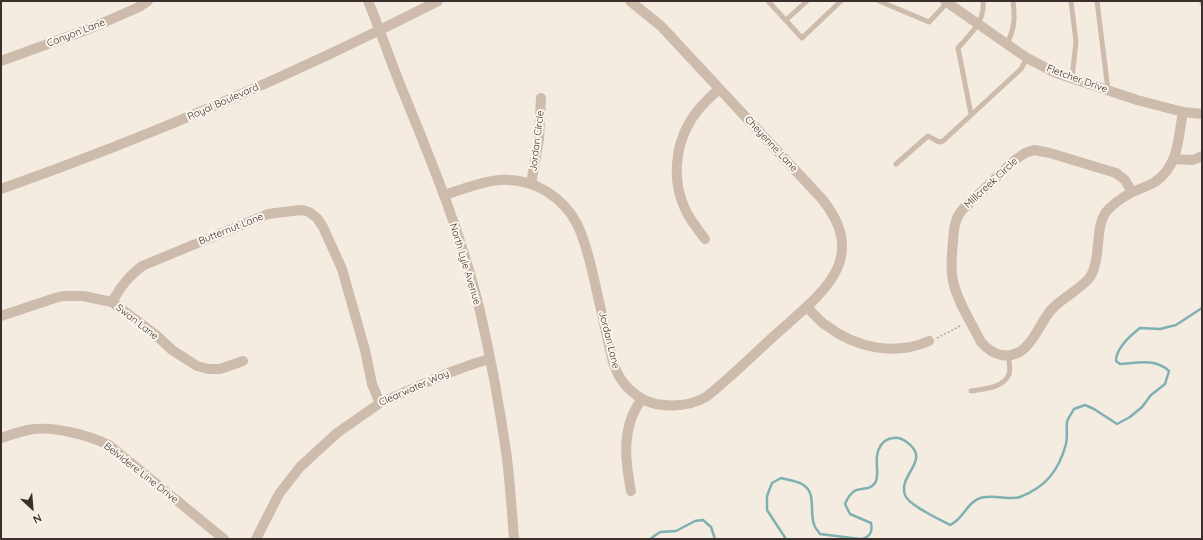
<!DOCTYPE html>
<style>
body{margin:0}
#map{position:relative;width:1203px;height:540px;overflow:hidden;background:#f4ebe1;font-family:Quicksand,sans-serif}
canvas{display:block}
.frame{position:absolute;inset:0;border:2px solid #3b302b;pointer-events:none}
.north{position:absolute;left:12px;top:488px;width:40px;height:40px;-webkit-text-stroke:3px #fbf5ee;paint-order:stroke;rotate:154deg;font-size:11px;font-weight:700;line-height:16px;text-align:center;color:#3b302b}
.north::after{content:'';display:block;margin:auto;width:14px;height:18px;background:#3b302b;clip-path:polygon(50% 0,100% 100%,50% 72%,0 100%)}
</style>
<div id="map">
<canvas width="1203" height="540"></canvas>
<div class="frame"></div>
<div class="north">N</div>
</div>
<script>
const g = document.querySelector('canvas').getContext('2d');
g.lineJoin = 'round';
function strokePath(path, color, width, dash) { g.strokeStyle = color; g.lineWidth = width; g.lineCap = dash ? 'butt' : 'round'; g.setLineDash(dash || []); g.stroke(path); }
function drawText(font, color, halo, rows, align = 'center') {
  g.font = font + ' Quicksand,sans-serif'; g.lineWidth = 4; g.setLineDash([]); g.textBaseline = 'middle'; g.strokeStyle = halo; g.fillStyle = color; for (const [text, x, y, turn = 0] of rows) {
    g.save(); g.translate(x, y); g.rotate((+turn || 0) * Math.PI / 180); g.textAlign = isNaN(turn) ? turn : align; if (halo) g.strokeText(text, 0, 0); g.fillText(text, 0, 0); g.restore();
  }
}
const stream = new Path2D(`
 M650,539L660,532L676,531L695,521L703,520L711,527L715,539
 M786,539L767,510V496L772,483L781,478C788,480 796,481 802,484C818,493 808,513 815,527C816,529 819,532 820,534L860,539
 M861,539C870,537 873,532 871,523L850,514L845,504C855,480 866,495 875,483C881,474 872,458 881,445C884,441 889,438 894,438C899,437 904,440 908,443C931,461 898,474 905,495C908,505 939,519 950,525C963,520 965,505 978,499C990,493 1010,501 1020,497C1046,487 1059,470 1066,444C1068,437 1066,429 1067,422C1068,418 1072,413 1074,409L1085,405L1094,409L1117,424L1130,417L1142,407L1151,395L1165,384L1169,371C1155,358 1137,363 1120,364L1116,361C1116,348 1131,335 1140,328L1160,329L1176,325L1202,308`);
const path = new Path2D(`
 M937,338L962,325`);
const service = new Path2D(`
 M768,1L802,38L841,1
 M879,1L929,22L947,3
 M1071,1L1076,42L1072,78
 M1097,1L1108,90
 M1202,1V3
 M786,20L807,1
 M1007,43C1015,29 1015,16 1013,1
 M971,114L958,48C971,33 985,22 983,1
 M896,164L928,136L939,142L943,141L1021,69L1027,58
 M971,391C983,389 1004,388 1009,374C1011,369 1009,361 1008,355`);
const minor = new Path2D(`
 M368,1C381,32 391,63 404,94C433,165 462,236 480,311C491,359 500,409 507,458C510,485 512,512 514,539
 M945,1L1027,58L1056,73L1137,100L1183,112L1202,114
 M1,61L89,29L139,7L148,1
 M1174,159L1193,160L1202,156
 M531,184L539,139L541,98
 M1132,192C1098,212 1101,217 1097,254C1096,262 1094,271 1090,277C1080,290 1063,297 1052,309C1037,325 1030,360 1001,355C993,353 987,349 981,342C972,324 957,301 953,281C950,268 952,254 953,241C954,230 954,220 962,210L1015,160L1025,153L1034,150L1050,153L1116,173L1125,180L1132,192C1140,189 1148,186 1155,182C1179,166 1178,138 1183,112
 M444,195C462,190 481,181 500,180C516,179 532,183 546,191C559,199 570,210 577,224C584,238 588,254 592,270C598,296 604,323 610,350C612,355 612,362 615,367C621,385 638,400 656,404C673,407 690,406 706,397C730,378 752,356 774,336C819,295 872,261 822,199L661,26L630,1
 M705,239C698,230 691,221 686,211C672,183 674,147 691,120C698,108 709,98 719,89
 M112,302C122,285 127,278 142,266L268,214L292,211L302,210L309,212L317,218L323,227L342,269L365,350L372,384L380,403
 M807,307C813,313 819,321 827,326C856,348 895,356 929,341
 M1,316L55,298L63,296H83L112,302L156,335L172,350L197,366L208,369H220L243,361
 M1,438C10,435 19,432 28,430C51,425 88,435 109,445L224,539
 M631,491C625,460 621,426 642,399
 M256,539L279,494L300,467L337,433L380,403L448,373L476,363L490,359`);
const tertiary = new Path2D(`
 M1,189C151,136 297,73 438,1`);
const streetNames = [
 ["Canyon Lane",76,33,-21],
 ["Fletcher Drive",1077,79,20],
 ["Royal Boulevard",223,102,-24],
 ["Jordan Circle",537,141,-83],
 ["Cheyenne Lane",771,144,47],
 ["Millcreek Circle",991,183,-43],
 ["Butternut Lane",231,229,-22],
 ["North Lyle Avenue",465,264,73],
 ["Swan Lane",137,322,38],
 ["Jordan Lane",609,340,76],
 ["Clearwater Way",414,388,-24],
 ["Belvidere Line Drive",141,473,38]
];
strokePath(stream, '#7fb0b2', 2.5);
strokePath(path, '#b9a596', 1.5, [2, 2]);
strokePath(service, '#cdbbac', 5);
strokePath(minor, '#cdbbac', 10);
strokePath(tertiary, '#cdbbac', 10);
drawText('10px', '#3b302b', '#fbf5ee', streetNames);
</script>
